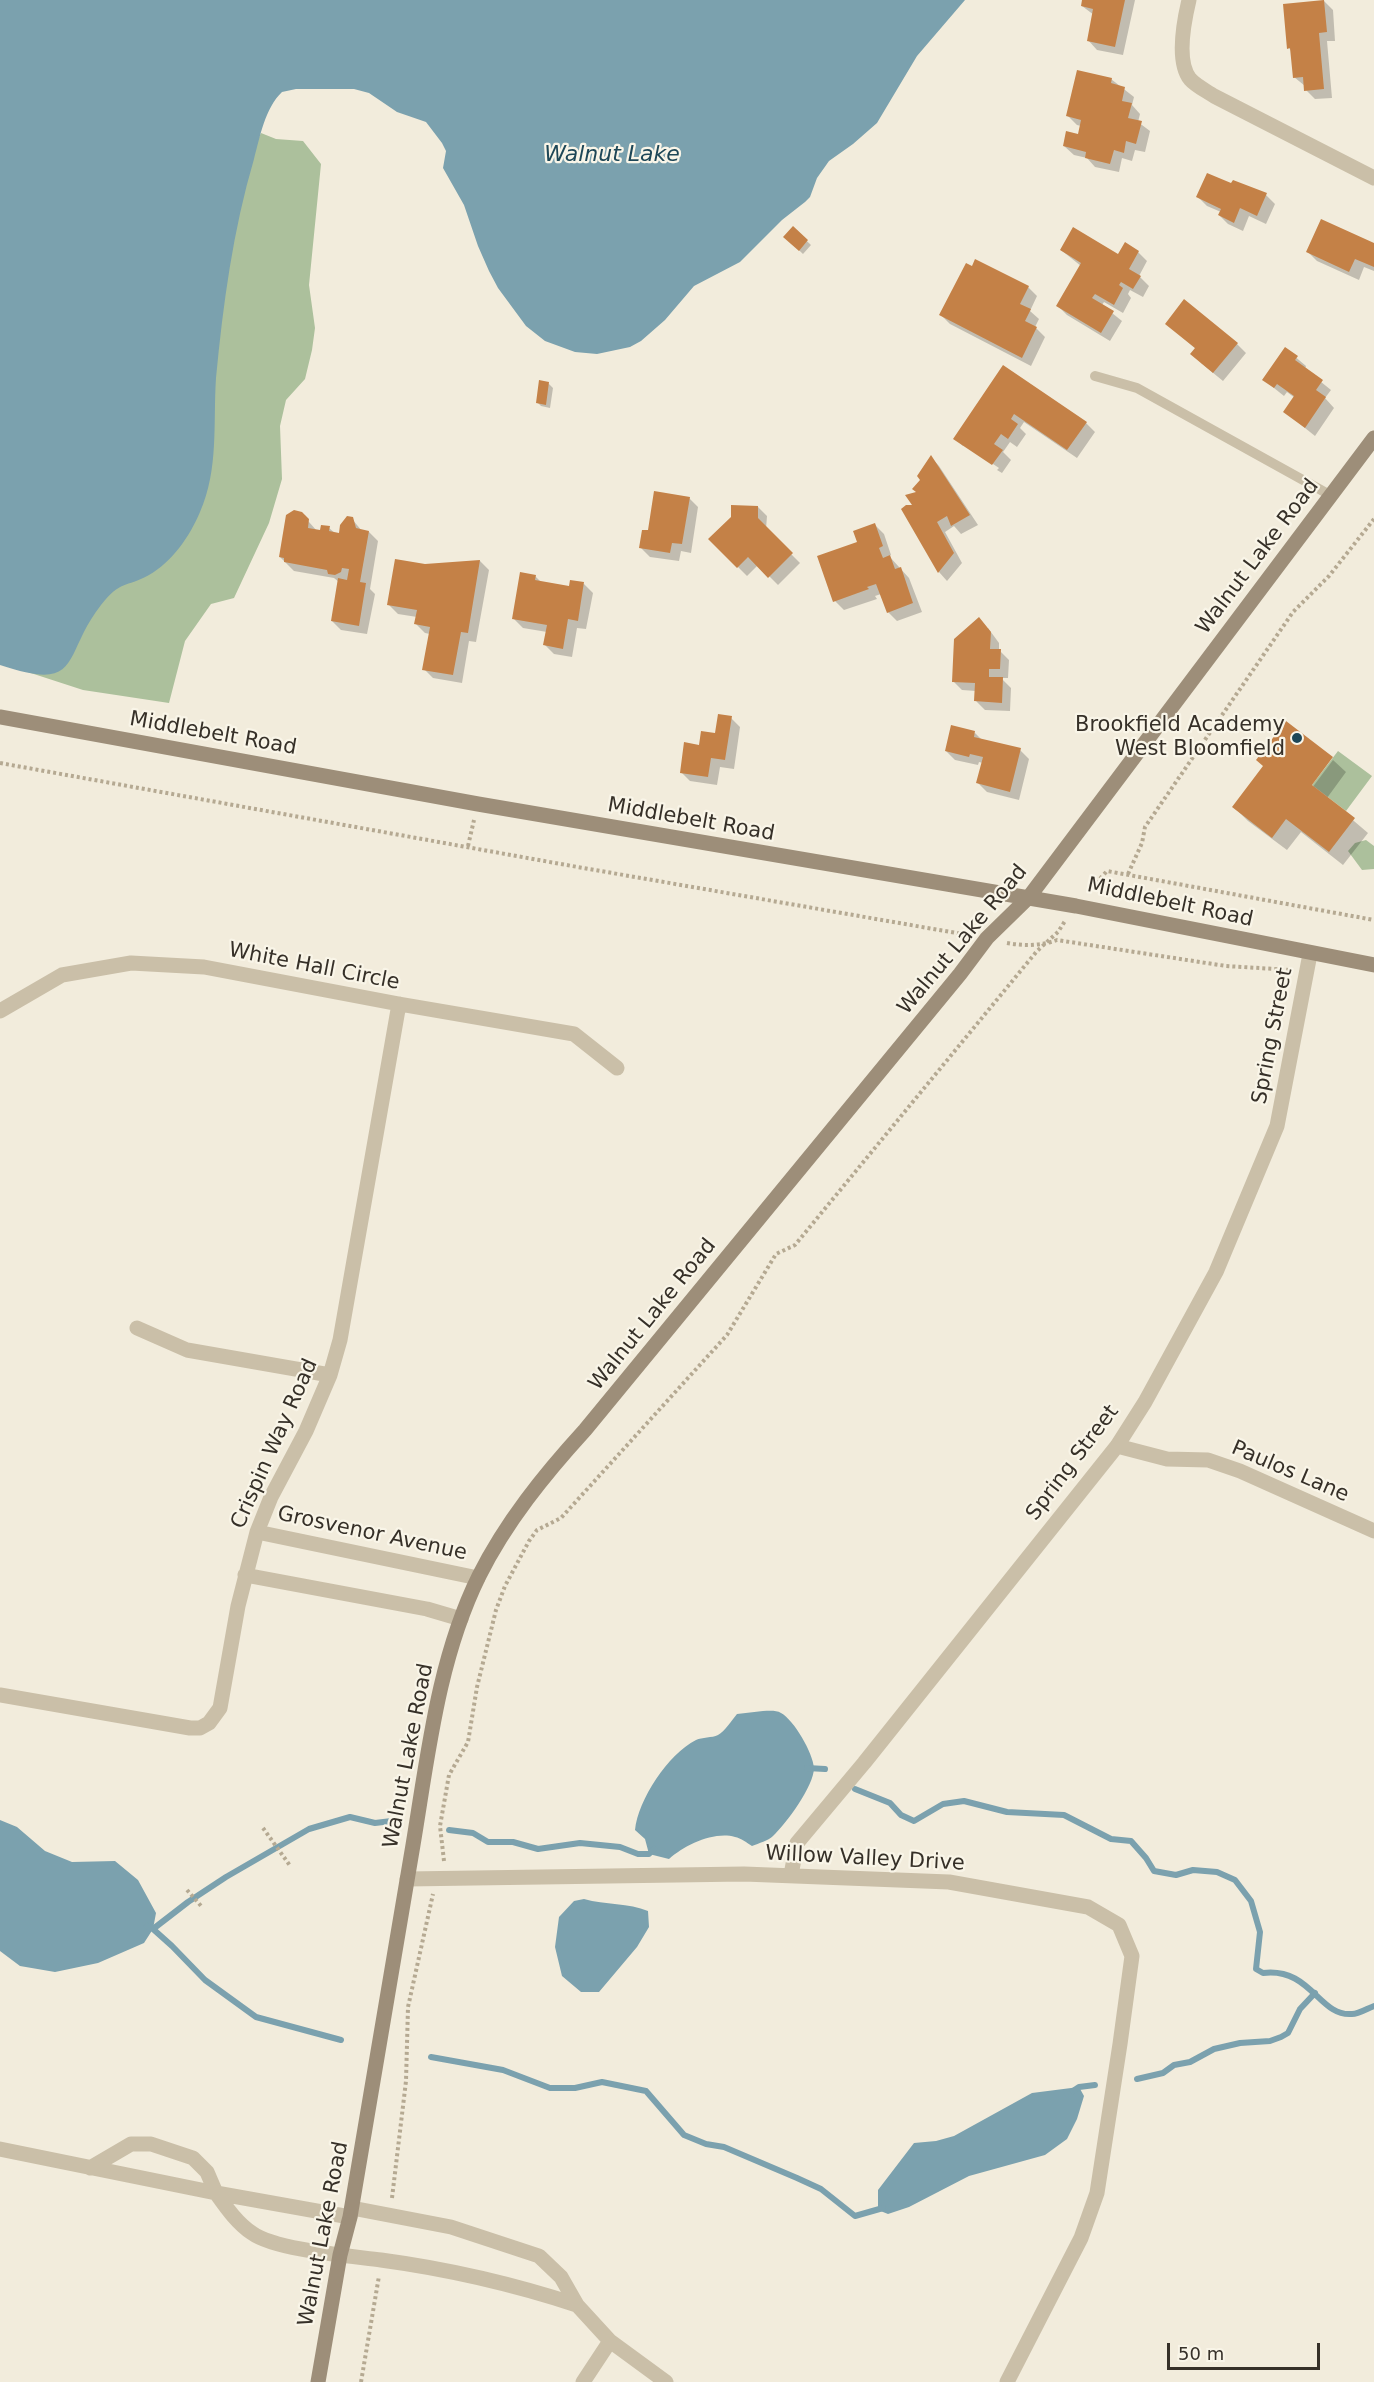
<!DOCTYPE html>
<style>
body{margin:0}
#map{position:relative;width:1374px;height:2382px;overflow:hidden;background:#f2ecdc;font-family:"DejaVu Sans",sans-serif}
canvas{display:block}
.scale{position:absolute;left:1167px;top:2343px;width:153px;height:27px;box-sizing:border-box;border:3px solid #363028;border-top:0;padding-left:8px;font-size:18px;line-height:21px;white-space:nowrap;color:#363028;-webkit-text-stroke:4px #f9f5e8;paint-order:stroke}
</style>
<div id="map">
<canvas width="1374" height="2382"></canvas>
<div class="scale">50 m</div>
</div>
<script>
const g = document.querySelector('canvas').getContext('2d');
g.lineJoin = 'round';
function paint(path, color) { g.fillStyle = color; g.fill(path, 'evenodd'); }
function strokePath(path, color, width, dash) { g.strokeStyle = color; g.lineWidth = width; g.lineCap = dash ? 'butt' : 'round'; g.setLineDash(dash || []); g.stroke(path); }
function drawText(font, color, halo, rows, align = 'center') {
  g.font = font + ' "DejaVu Sans",sans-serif'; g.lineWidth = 4.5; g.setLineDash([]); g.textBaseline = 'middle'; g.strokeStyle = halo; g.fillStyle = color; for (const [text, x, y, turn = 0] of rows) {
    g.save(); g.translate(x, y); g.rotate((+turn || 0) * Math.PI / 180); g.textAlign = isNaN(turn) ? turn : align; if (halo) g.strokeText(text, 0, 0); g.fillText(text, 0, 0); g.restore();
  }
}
const green = new Path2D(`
 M261,133L276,139L303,141L321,164L309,285L315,328L312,350L305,379L286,400L280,426L282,479L269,523L234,598L211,604L185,641L169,703L83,690L0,663Z
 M1338,751L1372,776L1346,811L1312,785Z
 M1366,840L1374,846V869L1362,870L1348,851L1355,843Z`);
const water = new Path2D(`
 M0,0H965L917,56L877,123L853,144L829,161L817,178L810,197L805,202L782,220L740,262L694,286L665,320L641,341L630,347L597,354L575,352L545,341L526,326L498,288L489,271L478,246L464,205L443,168L446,151L442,143L426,122L397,112L369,93L354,89H296L282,92C265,108 260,137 254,159C233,230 223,304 216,378C213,423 219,469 200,512C190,536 172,562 149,575C125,588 121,580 101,605C61,656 84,693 0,665Z
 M763,1711C769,1711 776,1710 781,1713C794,1720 813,1753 814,1768C814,1786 786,1824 773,1836C768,1841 759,1843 752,1846C747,1843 741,1838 735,1837C714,1831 685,1845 669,1859L649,1854L645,1839L635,1830C638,1800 668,1754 696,1740C702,1737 712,1738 718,1735C725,1731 732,1720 737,1714Z
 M0,1820L17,1827L45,1851L72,1862L115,1861L138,1880L156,1913L153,1929L144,1943L98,1963L55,1972L20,1966L0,1951Z
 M584,1899C605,1905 629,1903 648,1911L649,1927L637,1947L599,1992H581L562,1976L555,1947L559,1917L574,1901Z
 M1079,2087L1084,2096L1077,2119L1067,2139L1045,2155L969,2176L909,2207L888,2214L878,2210V2190L914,2143L936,2141L954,2136L1032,2093Z`);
const shadow = new Path2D(`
 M1084,0H1135L1123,55L1097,50L1088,40L1094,15L1082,6Z
 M1324,1L1333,10L1335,41H1327L1332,98L1315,99L1306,90L1305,86L1294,77L1292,52L1289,48Z
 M1111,79L1134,97L1132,105L1140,114L1138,122L1150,131L1145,152L1135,150L1132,161L1122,158L1119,172L1095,167L1087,158L1074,155L1064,146L1079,136L1081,126L1077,125L1068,116Z
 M1231,185L1266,195L1275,204L1266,224L1249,216L1243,231L1228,224L1219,215L1221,212L1207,206L1198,197Z
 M793,228L811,245L803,254L785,237Z
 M1374,245V271L1364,267L1359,280L1317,261L1308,252Z
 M1061,250L1119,256L1138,252L1147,261L1139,276L1149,286L1143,297L1130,290L1128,294L1131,298L1123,313L1104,302L1102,305L1122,321L1110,341L1067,315L1058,306L1081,266Z
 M976,261L1028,287L1037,296L1030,311L1039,319L1035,327L1045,337L1031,366L950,324L941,315Z
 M1176,332L1237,344L1246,353L1223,381L1201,363L1196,349Z
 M1286,349L1306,366L1305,369L1331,390L1325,398L1334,408L1315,436L1285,412L1295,398L1287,392L1284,396L1264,380Z
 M1004,367L1086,423L1095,432L1077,458L1024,422L1020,428L1026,434L1017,447L1010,442L1003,452L1011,460L1002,473L997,470L999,468L963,444V446L955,438Z
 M548,383L553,388L550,408L541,406L537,402Z
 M931,457L939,466L978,525L961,534L954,526L945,532L962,563L947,581L939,572L903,510L915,506Z
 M689,498L698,507L691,553L681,551L679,561L650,557L641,548L649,532Z
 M758,507L767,516L766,529L800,563L778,585L758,565L747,576L710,539L732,517Z
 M301,513L317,531L329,528L336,534L340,535L352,519L362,531L369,532L378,541L370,589L375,594L367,634L341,630L332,621L339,582L334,578L294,571L280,557Z
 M875,525L884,534L891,555L889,556L909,578L922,612L897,621L888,612L881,594L875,596L877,599L844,610L835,601L859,543Z
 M480,561L489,570L476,642L469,641L462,683L433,678L424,669L430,634L425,633L416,624L417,617L398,614L389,605L425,565Z
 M535,576L542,583L570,588L584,584L593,593L586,629L577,628L572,657L554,654L545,645L547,632L523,628L514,619Z
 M988,628L999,643V650L1009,660L1008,678H1001L1011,688L1010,711L985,710L976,701V691L962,690L953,681Z
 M731,718L740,727L734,769L720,767L717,785L690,781L681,772L700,746L716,735Z
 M975,733L983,741L1020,750L1029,759L1019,800L987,792L978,783L983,763L979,762L978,765L955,760L946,751Z
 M1333,760L1346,772L1327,798L1368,833L1343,865L1301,832L1287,850L1248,821L1234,807L1309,792Z`);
const stream = new Path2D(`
 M807,1768L825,1769
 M855,1789L890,1803L901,1815L914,1821L943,1804L964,1801L1007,1812L1064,1815L1111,1839L1131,1841L1146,1858L1154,1871L1176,1875L1193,1870L1217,1872L1235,1880L1251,1901L1260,1932L1256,1969L1263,1973C1311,1967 1319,2017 1352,2014C1359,2014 1368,2008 1374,2006
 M449,1830L473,1833L488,1842H513L538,1849L580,1843L620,1847L638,1854H649L654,1849
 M147,1926L153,1929L172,1946L205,1980L256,2017L341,2040
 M153,1929L188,1902L226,1877L309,1829L350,1817L375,1823L400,1820
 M431,2057L503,2070L550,2088H575L602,2082L646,2091L684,2135L706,2144L724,2147L797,2178L821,2189L855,2216L883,2208
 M1137,2079L1163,2073L1174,2065L1190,2062L1214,2049L1240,2043L1270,2041L1281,2037L1288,2033L1300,2009L1315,1993
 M1073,2091L1079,2087L1095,2085`);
const building = new Path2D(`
 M1082,0H1125L1115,47L1087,41L1093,9L1081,6Z
 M1324,0L1327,32L1319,33L1324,89L1304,91L1303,77L1293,78L1290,48L1287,49L1283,4Z
 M1077,70L1112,78L1111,83L1125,87L1122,101L1132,103L1128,118L1142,121L1136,144L1126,141L1124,153L1114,150L1110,164L1085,158L1086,152L1063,146L1066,131L1078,134L1081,120L1066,116Z
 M1207,173L1231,183L1233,180L1267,193L1257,216L1240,208L1234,223L1218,215L1221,209L1196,197Z
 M1321,219L1374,243V267L1355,259L1349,272L1306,252Z
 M793,226L808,240L799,251L783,237Z
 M1073,227L1118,254L1125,242L1139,251L1129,269L1141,276L1133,289L1121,282L1119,285L1123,288L1114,305L1095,294L1092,298L1114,311L1101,333L1056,306L1081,263L1060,250Z
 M975,259L1029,286L1020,304L1031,309L1025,321L1037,327L1022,358L939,315L966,263L972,266Z
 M1184,299L1238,343L1213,373L1190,354L1195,348L1165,324Z
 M1285,347L1298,356L1295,360L1323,380L1316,390L1326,397L1305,428L1283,412L1294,396L1277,384L1274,388L1262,380Z
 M1003,365L1087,422L1067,450L1014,414L1011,419L1018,424L1008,439L1001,434L994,444L1003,450L992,465L953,439Z
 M539,380L549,382L546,405L536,403Z
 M931,455L970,515L951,526L947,516L937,522L954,553L938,573L901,509L906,505H912L905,495L916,492L912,489L920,480L917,476Z
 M654,491L690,497L682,544L672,543L670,553L639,548L642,530H648Z
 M731,505L758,506V518L793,553L768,578L748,557L737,568L708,539L731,517Z
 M294,510L302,512L309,519L308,528L320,530L321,525L330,526L329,531L339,533L340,525L347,516L353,517L356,528L369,531L360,582L366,583L359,626L331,621L338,578L347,580L349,569L342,568L341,572L335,575L328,574L327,570L284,562V558L279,557L286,515Z
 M875,523L883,546L879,548L883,558L890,555L895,569L901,567L913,603L887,613L876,584L867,587L869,589L833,602L817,556L857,542L853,531Z
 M395,559L425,564L480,560L468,633L461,632L453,675L422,670L430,627L414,624L417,610L387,605Z
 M520,572L536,575L535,580L569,586L570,580L584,582L578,621L568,619L563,649L543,645L547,625L512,619Z
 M979,617L991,632L990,649H1001L1000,669H989V677H1003L1002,703L974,701L975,683L952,682L954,639Z
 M718,714L732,716L725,760L711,758L708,777L680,773L684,742L699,745L701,731L715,733Z
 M1286,721L1333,757L1312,785L1355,818L1329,852L1286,819L1272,838L1232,807L1263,766L1256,760Z
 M951,725L975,731L974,737L1021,748L1010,792L976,783L983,757L970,754L969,757L945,751Z`);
const path = new Path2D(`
 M0,763L572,866L968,935
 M468,846L474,820
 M1128,874L1142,843L1145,827L1293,612L1329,576L1374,519
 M1088,892L1107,871L1374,920
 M1007,943C1024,946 1041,946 1057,940L1226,966L1291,970
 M263,1828L291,1867
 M444,1861L440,1826L449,1775L468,1742L477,1687L496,1610L505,1586L529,1541L537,1530L561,1518L727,1335L776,1254L795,1245L1037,951L1058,932L1065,921
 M187,1890L202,1907
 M392,2198L406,2081L408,2007L433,1894
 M361,2382L379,2276`);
const lane = new Path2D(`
 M1095,376L1137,388L1330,495`);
const street = new Path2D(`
 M1189,0C1184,21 1176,61 1190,79C1196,86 1207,91 1214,96L1374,178
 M0,1011L62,975L131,963L204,967L399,1004L574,1034L617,1068
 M137,1328L187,1350L330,1375
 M1117,1446L1167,1459L1208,1460L1240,1471L1374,1531
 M257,1532L478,1578
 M245,1575L427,1609L461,1619
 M0,1695L190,1728H200L209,1723L220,1708L238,1606L257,1532L271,1497L306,1431L330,1375L340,1340L399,1004
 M791,1875L797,1843L864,1763L1117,1446L1145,1402L1216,1272L1277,1126L1310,954
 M407,1879L744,1874L949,1882L1088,1907L1119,1925L1132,1956L1120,2044L1097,2193L1081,2238L1007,2382
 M0,2149L216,2193
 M90,2168L131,2144H151L193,2158L207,2172L216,2193
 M352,2208L451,2227L539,2256L561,2277L577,2305L610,2341L666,2382
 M350,2217L216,2193C226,2207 237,2223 252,2233C275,2250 351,2256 381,2260C448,2269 513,2284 577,2305
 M583,2382L610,2341`);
const secondary = new Path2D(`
 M0,717L478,804L1076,906L1374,965
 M318,2382L340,2255L350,2217C372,2093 391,1969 413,1845C428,1755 438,1659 479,1576C506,1522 544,1475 585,1430L960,974L987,938L1029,897L1374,438`);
const markers = [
 [1297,738,6,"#1e4757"]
];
const streetNames = [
 ["Walnut Lake Road",1258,557,-53],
 ["Middlebelt Road",213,734,10],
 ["Middlebelt Road",691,820,10],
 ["Middlebelt Road",1170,903,12],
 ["Walnut Lake Road",963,940,-50],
 ["White Hall Circle",314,967,11],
 ["Spring Street",1273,1036,-79],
 ["Walnut Lake Road",653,1315,-51],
 ["Crispin Way Road",275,1444,-66],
 ["Spring Street",1073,1463,-53],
 ["Paulos Lane",1290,1472,23],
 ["Grosvenor Avenue",372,1534,12],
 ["Walnut Lake Road",409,1756,-79],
 ["Willow Valley Drive",865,1859,3],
 ["Walnut Lake Road",324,2234,-79]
];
const poiNames = [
 ["Brookfield Academy",1285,726],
 ["West Bloomfield",1285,750]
];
const waterNames = [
 ["Walnut Lake",612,155]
];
paint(green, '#acc09c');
paint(water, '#7ba1ae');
paint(shadow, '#0003');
strokePath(stream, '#7ba1ae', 6);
paint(building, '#c48147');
strokePath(path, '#b5a992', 4, [3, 3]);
strokePath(lane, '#cabfa8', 10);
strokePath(street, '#cabfa8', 15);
strokePath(secondary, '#9d8e79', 15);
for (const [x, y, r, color] of markers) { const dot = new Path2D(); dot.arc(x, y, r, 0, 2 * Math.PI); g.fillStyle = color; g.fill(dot); strokePath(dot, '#f9f5e8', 2); }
drawText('21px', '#363028', '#f9f5e8', streetNames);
drawText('21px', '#363028', '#f9f5e8', poiNames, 'right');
drawText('italic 22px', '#1e4757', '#f9f5e8', waterNames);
</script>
